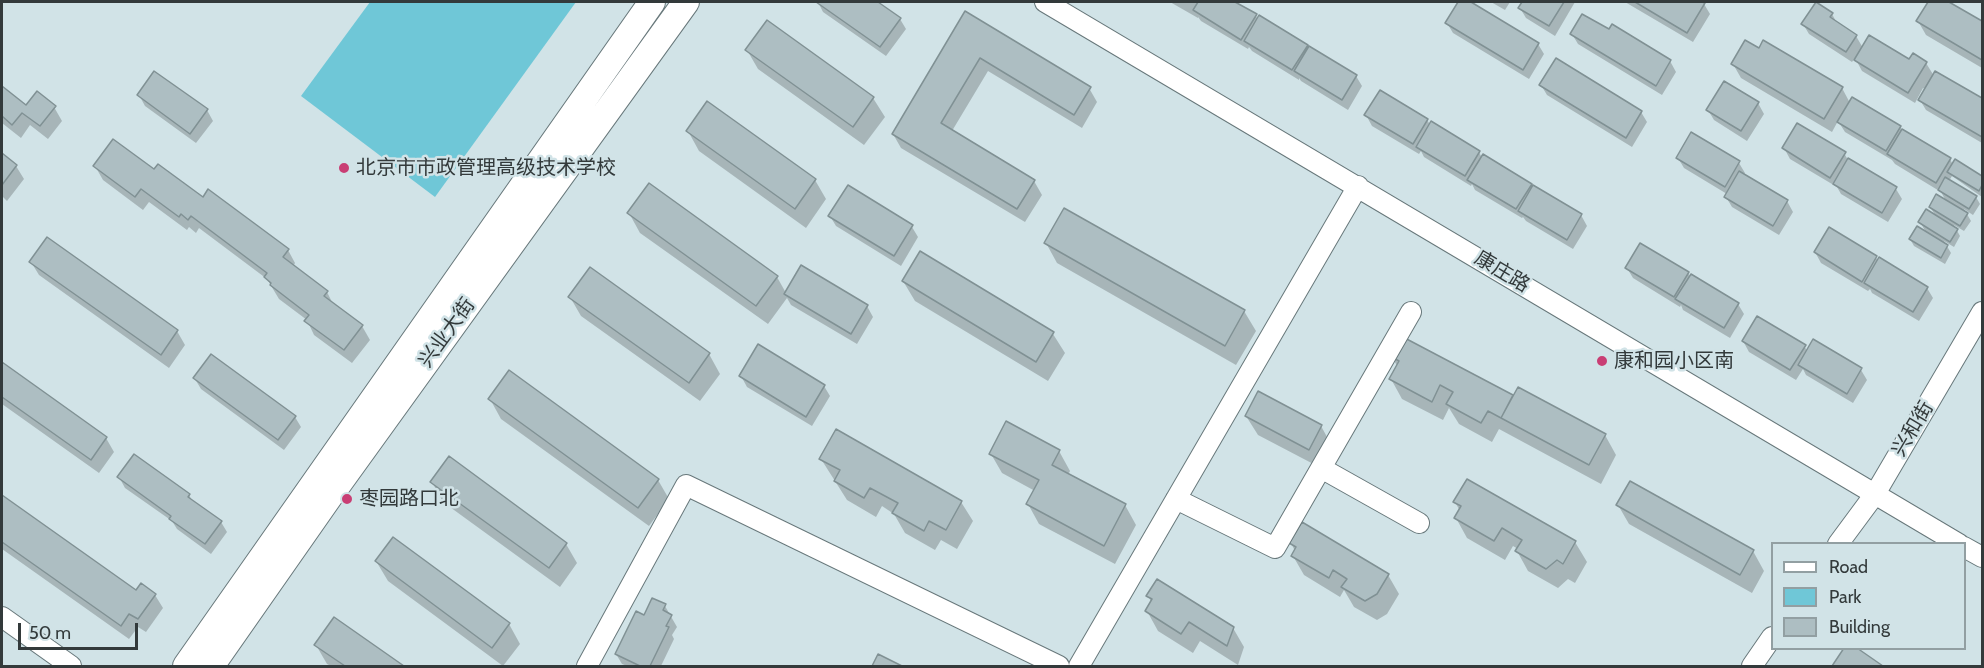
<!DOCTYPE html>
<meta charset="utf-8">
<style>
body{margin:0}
#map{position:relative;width:1984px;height:668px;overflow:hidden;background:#d1e3e7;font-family:Cabin,sans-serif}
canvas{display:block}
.frame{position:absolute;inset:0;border:3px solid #333a3b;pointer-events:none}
.legend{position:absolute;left:1771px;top:542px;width:195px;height:108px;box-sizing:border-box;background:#d1e3e7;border:2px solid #929fa2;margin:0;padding:8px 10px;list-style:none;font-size:18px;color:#333a3b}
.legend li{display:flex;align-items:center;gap:12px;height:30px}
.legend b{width:30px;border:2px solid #929fa2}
.scale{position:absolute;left:18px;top:623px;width:120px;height:27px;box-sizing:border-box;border:3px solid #333a3b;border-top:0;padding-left:8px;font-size:18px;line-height:21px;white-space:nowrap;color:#333a3b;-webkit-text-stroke:4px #d1e3e7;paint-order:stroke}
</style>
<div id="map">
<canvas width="1984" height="668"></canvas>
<div class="frame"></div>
<ul class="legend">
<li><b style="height:8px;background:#fff"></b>Road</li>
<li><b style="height:16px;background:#6fc7d7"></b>Park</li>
<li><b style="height:16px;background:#adbec2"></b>Building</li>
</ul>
<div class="scale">50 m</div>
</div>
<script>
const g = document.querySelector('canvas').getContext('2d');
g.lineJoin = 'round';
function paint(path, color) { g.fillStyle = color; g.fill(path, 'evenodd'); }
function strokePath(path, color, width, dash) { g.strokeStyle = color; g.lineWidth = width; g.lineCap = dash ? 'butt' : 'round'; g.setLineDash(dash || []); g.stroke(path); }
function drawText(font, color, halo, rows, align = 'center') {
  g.font = font + ' Cabin,"Noto Sans SC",sans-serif'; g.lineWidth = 5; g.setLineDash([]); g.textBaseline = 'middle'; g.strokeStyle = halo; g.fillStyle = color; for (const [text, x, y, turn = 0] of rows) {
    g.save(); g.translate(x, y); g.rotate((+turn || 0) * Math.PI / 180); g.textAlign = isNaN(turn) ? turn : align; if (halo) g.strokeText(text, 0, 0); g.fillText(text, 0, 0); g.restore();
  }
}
const green = new Path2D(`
 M370,2H576L435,197L301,96Z`);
const shadow = new Path2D(`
 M818,2H875L900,19L906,29L886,56L823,12Z
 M1170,2H1232L1256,16L1258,20L1306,46L1308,49L1356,76L1362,86L1348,110L1301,81L1299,78V80L1252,51L1249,47L1248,49L1201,21L1198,17V18Z
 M1460,2H1468L1538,44L1544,54L1529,79L1453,33L1447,23Z
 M1491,2H1510L1505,10Z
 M1524,2H1575L1555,36L1526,18L1520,8Z
 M1625,2H1700L1704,4L1710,14L1693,42Z
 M1930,2H1946L1982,23V68L1926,35L1918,21Z
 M966,13L1089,88L1097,102L1082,128L988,71L952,131L1034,181L1042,195L1025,222L901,148L893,134Z
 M1832,14L1838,25L1856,36L1863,48L1909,62L1913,55L1926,63L1934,76L1935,73L1982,100V143L1926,110L1920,100L1926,90L1923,88L1915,103L1862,71L1855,58L1852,62L1809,34L1803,24Z
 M1572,34L1670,61L1676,72L1662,95L1578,44Z
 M747,50L873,98L885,117L864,145L758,69Z
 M1733,64L1842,88L1850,103L1900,127L1902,130L1950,159L1953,165L1956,161L1982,177V197L1952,176L1949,181L1976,197L1980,204L1973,215L1964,209L1971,221L1964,231L1954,225L1960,236L1954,247L1944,241L1951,253L1945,264L1914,246L1910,239L1927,234L1920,222L1937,218L1930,207L1946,201L1941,192L1895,164L1892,160L1845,132L1838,121L1832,132L1741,78Z
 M1541,85L1641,112L1647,122L1632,147L1547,95Z
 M2,88L26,107H54L62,121L48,139L30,125L21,138L2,123Z
 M139,95L207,110L213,121L196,143L145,106Z
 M1758,103L1764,114L1747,141L1714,120L1708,110Z
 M1366,115L1427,120L1431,126L1479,152L1482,158L1530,185L1533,189L1581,215L1587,226L1573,249L1526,221L1523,217L1522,218L1475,190L1472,184L1471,186L1424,157L1421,151L1419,154L1372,126Z
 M688,131L815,180L826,199L806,228L699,151Z
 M1784,148L1844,153L1848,160L1896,189L1902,199L1888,222L1841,194L1837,187L1790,159Z
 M2,155L16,166L24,179L7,201L2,196Z
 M1678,158L1739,163L1745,173L1743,175L1787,201L1793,212L1779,235L1732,207L1726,197L1727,194L1684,168Z
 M95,166L154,172L288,250L295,263L293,267L327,292L334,306L362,326L370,340L352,363L314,335L307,320L279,299L267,279L199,228L196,233L189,227L187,230L149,202L143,210L103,180Z
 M848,187L912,227L918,237L901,266L836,226L830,216Z
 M629,213L777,277L786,293L867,306L873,317L857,344L791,305L787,298L768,324L640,233Z
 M1829,229L1876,258L1879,261L1927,288L1933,298L1919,321L1872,293L1870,289L1868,291L1821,263L1815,252Z
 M47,239L177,331L185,345L169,368L39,275L31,262Z
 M1046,243L1244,311L1256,331L1236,365L1057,263Z
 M920,253L1053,334L1065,353L1048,381L915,301L903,281Z
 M1627,268L1688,273L1690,277L1738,304L1744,314L1730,338L1683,310L1681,305L1680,307L1633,278Z
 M570,297L709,354L720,374L700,401L581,316Z
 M1402,338L1514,397L1605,435L1616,455L1601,484L1499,429L1492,442L1459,424L1449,408L1443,420L1402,399L1391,379L1397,366L1392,356Z
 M1743,341L1804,346L1808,352L1861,370L1867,380L1853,403L1806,375L1803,369L1796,380L1749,352Z
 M2,364L106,438L114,452L99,473L2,404Z
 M741,376L824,386L830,396L812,426L747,387Z
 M195,379L295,417L301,427L284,450L201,389Z
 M490,399L658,480L669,499L649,526L501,419Z
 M1246,416L1321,426L1332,446L1321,468L1258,435Z
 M1059,451L1070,471L1068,475L1125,505L1136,525L1115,564L1039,524L1028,504L1035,491L1002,473L991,454Z
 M821,459L961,502L973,521L957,549L941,540L935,550L905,533L894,514L882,506L876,517L847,500Z
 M119,477L189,495L193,502L221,522L227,532L211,554L177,529L172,521L125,488Z
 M1467,481L1575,542L1587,562L1575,583L1568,579L1558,588L1528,571L1517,551L1518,549L1513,546L1505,560L1467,538L1456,518L1460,511L1455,502Z
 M432,482L566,544L577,563L560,587L443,502Z
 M2,497L136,592L155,595L163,608L146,632L138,627L129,639L2,549Z
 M1618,505L1753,551L1764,571L1752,593L1629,524Z
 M1291,543L1388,575L1399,594L1387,614L1377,620L1354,607L1344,590L1340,597L1304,575L1293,556L1295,551Z
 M376,561L509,624L520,644L503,666L388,581Z
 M1148,596L1233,628L1244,647L1238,665L1200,641L1193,653L1158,631L1147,611L1152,603Z
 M665,606L677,627L672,635L674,639L661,666H627L622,664L616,654L645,617Z
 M335,619L401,666H331L327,664L316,645Z
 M1846,648H1854L1880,666H1833Z`);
const building = new Path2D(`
 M816,2H878L901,18L880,47Z
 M1198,2H1235L1257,14L1241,40L1193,10Z
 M1458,2H1471L1539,43L1523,70L1445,23Z
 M1522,2H1564L1549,26L1518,8Z
 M1635,2H1702L1705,3L1687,33Z
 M1816,2L1833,13L1830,17L1857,35L1846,52L1801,24Z
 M1928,2H1949L1982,21V60L1916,21Z
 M965,11L1091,87L1074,115L980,58L941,123L1035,180L1017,209L892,134Z
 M1582,14L1609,29L1612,24L1671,60L1656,86L1570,34Z
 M1259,15L1308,45L1292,70L1244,41Z
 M767,20L874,97L853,127L745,50Z
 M1869,35L1909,59L1913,53L1927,62L1908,93L1854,60Z
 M1745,40L1759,48L1763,40L1843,87L1824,119L1731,64Z
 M1309,46L1357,75L1342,100L1294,71Z
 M1556,58L1642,111L1626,138L1539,85Z
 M154,71L208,109L190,134L137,95Z
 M1935,71L1982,98V137L1918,100Z
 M1724,81L1759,102L1741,131L1706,110Z
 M2,86L26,105L37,91L56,106L40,126L22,113L12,125L2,116Z
 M1380,90L1428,119L1413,144L1364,115Z
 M1852,97L1901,126L1886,151L1837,122Z
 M707,101L816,179L795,209L686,131Z
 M1431,121L1480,151L1465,176L1416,147Z
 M1797,123L1846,152L1830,178L1782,148Z
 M1902,129L1951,158L1936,183L1887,154Z
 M1691,132L1740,161L1725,187L1676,158Z
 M113,139L154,169L158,164L203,197L208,189L289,249L283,257L328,291L324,296L363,325L344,350L304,321L309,315L270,285L271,283L264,277L267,273L191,216L188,220L181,214L179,217L141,189L135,197L93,166Z
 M2,153L17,165L2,185Z
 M1483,154L1532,184L1516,209L1467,180Z
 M1848,158L1897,187L1882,213L1833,184Z
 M1955,159L1982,176V185L1979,191L1947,172Z
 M1739,171L1788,200L1773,226L1724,197Z
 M1945,177L1977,196L1969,209L1938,190Z
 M649,183L778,276L756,306L627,213Z
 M848,185L913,225L894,256L828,216Z
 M1533,185L1582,214L1567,240L1518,211Z
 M1936,194L1968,213L1960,226L1929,207Z
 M1064,208L1245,310L1225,346L1044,243Z
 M1926,209L1958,229L1950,242L1918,222Z
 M1917,226L1948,245L1941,258L1909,239Z
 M1829,227L1877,256L1862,282L1814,252Z
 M47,237L178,330L161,355L29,262Z
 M1640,243L1689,272L1674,297L1625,268Z
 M920,251L1054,332L1036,362L902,281Z
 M1879,257L1928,287L1913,312L1864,283Z
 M801,265L868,305L851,334L784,294Z
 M590,267L710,353L689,383L568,297Z
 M1691,274L1739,303L1724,328L1675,299Z
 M1757,316L1806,345L1790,370L1742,341Z
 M1401,336L1513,395L1501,418L1488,411L1481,423L1446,404L1453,392L1440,385L1432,402L1389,379L1399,361L1390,356Z
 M1813,339L1862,368L1847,394L1798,365Z
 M758,344L825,385L806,417L739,376Z
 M211,354L296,416L278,440L193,378Z
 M2,362L107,437L91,460L2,397Z
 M509,370L659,479L638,508L488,399Z
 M1518,387L1606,434L1589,465L1501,418Z
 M1258,391L1322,425L1309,450L1245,416Z
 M1006,421L1060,450L1052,465L1126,504L1104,546L1026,504L1039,480L989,454Z
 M836,429L962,501L946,530L929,521L924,531L892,513L898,503L870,488L864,498L834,481L840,470L819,459Z
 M134,454L190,494L188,497L222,521L205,544L169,519L171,516L117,477Z
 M449,456L567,543L549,568L430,482Z
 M1467,479L1576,541L1563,564L1557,560L1546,569L1515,551L1522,540L1502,528L1494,541L1454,518L1461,506L1453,502Z
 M1630,481L1754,550L1740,575L1616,505Z
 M2,495L136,590L141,583L156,594L138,619L129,614L121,626L2,542Z
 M1302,522L1389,574L1377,594L1365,601L1341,587L1347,579L1333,570L1329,578L1291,556L1296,547L1289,543Z
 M393,537L510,623L492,648L375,561Z
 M1157,579L1234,627L1227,646L1189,622L1181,634L1145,611L1152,599L1146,596Z
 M652,598L666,604L663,610L672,615L666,626L669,627L650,666H640L615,654L636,611L644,615Z
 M334,617L404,666H345L314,645Z
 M1844,648H1857L1883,666H1832Z
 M878,654L902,666H872Z`);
const minor = new Path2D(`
 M1045,2L1959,544
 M1321,468L1411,312
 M1176,499L1275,548L1321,468L1419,523
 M1838,544L1875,494L1982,312
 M1964,547L1982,557
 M2,617L71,666
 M587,666L686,485L1059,666
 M1079,666L1358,186
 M1752,666L1772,637`);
const major = new Path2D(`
 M186,666L652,2
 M211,666L334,490L686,2`);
const markers = [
 [344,168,6,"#c93e74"],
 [1602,361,6,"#c93e74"],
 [347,499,6,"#c93e74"]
];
const poiNames = [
 ["北京市市政管理高级技术学校",356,168],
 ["康和园小区南",1614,361],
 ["枣园路口北",359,499]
];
const streetNames = [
 ["康庄路",1502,272,31],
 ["兴业大街",447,333,-54],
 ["兴和街",1913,429,-59]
];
paint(green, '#6fc7d7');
paint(shadow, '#0003');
paint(building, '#adbec2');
strokePath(building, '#809194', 1.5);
strokePath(minor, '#68787b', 22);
strokePath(major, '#68787b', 28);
strokePath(minor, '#fff', 20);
strokePath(major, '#fff', 26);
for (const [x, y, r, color] of markers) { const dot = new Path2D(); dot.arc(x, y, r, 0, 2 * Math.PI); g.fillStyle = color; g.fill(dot); strokePath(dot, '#d1e3e7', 2); }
drawText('20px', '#333a3b', '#d1e3e7', poiNames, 'left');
drawText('20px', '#333a3b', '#d1e3e7', streetNames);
</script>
